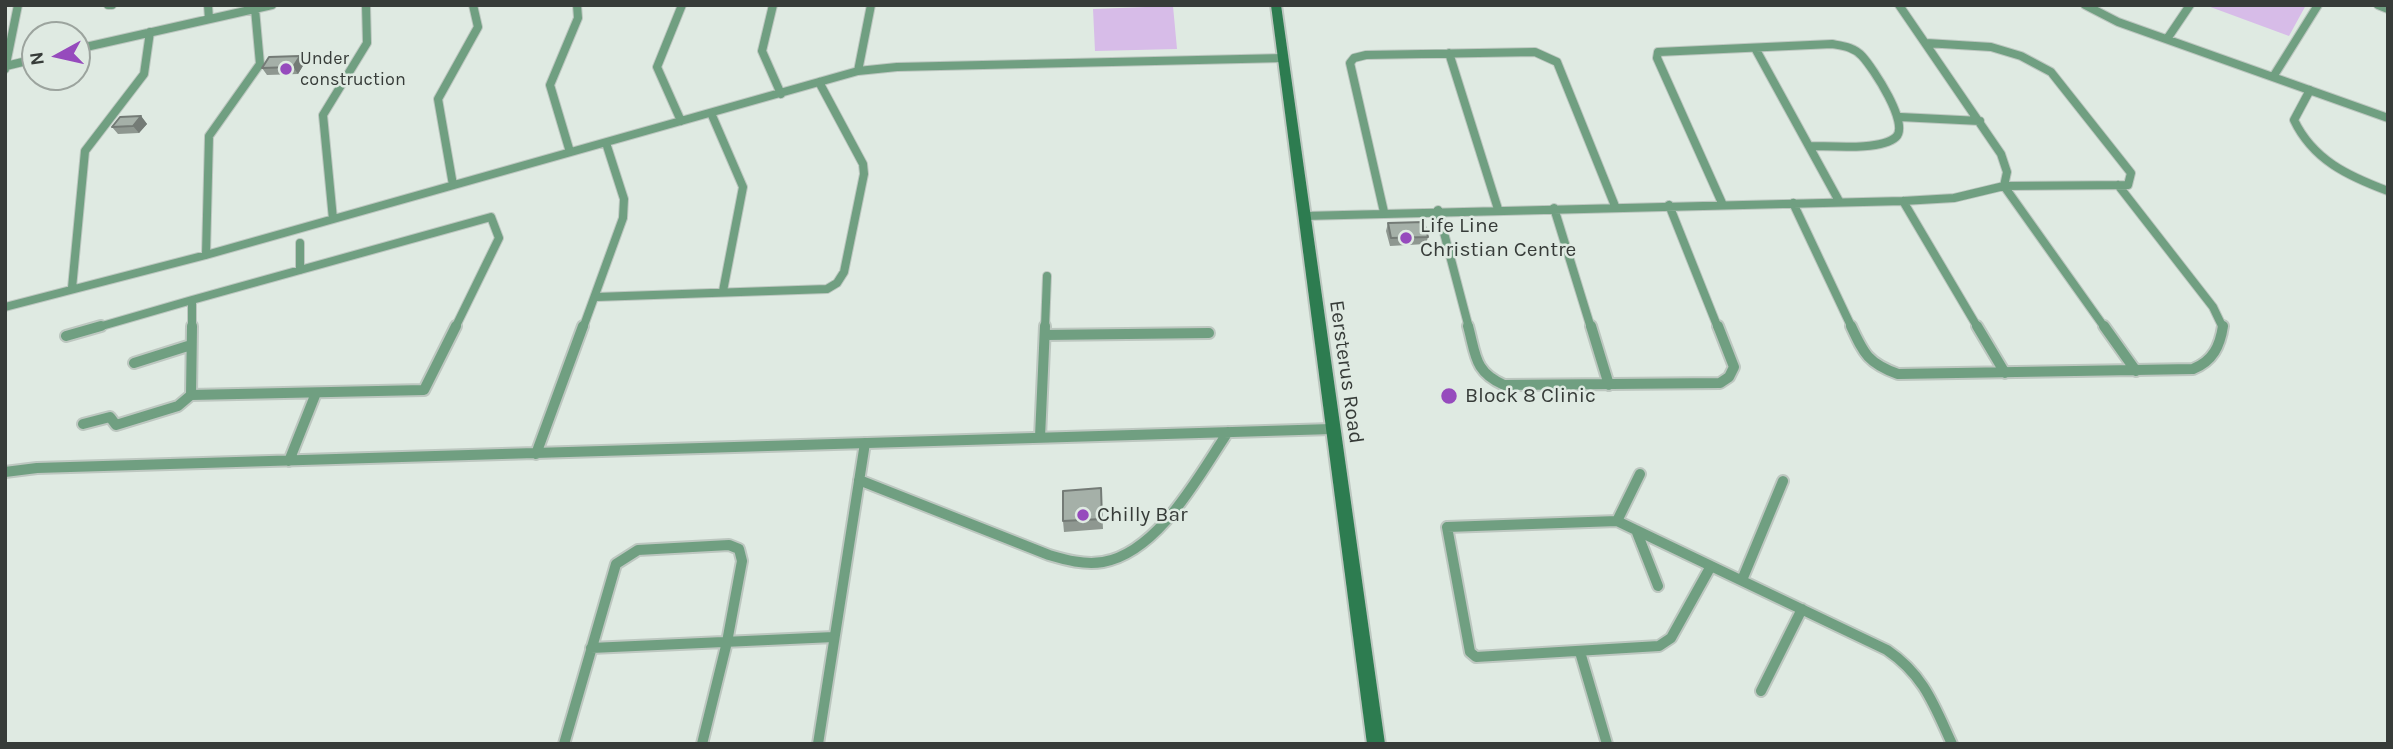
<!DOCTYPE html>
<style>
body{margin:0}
#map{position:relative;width:2393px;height:749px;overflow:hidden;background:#dfeae2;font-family:Karla,sans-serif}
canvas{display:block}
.frame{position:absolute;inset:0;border:7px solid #373c39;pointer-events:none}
.north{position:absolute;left:21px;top:21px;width:70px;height:70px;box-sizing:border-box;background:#dfeae2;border:2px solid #9ca49e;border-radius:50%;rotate:262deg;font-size:19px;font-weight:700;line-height:28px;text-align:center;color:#373c39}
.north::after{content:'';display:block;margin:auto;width:24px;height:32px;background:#964bbd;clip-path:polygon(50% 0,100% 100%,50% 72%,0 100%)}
</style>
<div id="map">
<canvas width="2393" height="749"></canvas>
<div class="frame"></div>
<div class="north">N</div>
</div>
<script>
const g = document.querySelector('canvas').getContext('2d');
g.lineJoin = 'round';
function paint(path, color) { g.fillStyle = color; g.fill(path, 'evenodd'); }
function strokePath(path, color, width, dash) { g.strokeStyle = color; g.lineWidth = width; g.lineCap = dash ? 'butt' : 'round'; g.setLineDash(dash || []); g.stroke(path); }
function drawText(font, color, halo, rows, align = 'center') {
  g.font = font + ' Karla,sans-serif'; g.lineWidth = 5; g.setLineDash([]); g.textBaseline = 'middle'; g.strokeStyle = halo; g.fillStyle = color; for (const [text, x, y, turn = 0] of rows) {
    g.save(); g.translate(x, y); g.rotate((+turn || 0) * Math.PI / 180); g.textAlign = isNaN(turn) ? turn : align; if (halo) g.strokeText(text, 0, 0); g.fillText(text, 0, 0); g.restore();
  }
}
const green = new Path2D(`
 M2205,5H2306L2289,36Z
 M1173,6L1177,49L1095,51L1093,9Z`);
const streetFar1 = new Path2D(`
 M108,5H112
 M208,5L209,19
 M773,5L762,51L781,94
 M2085,5L2118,22L2388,118
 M2378,5L2388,9
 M2167,39L2190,5
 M1926,43L1991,47L2021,56L2051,72L2131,173L2128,185L2004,186
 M1755,48L1839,201
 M77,49L272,5
 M1449,53L1498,209
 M6,66L35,59
 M5,69L18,5
 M858,71L871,5
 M2273,77L2318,5
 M2310,90L2294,120C2313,160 2348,176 2388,191
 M711,113L743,187L723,291
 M1900,117L1980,121
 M681,121L657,67L682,5
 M570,152L550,85L578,18L577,5
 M453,185L438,99L478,27L473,5
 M2118,185L2213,307L2223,328
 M2004,186L2105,328
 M1903,201L1978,328
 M1722,203L1657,58L1658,52L1832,44C1843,46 1854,47 1862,56C1873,68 1910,124 1896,137C1881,151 1830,146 1810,146
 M1793,203L1852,328
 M1669,205L1718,328
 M1554,208L1591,328
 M1438,210L1469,328
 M1384,212L1350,63L1354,58L1366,55L1535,52L1557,62L1615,206
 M1304,216L1903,201L1954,198L2004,186L2007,172L2001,154L1899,5
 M333,219L323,115L367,43L366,5
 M300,243V270
 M206,255L209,136L260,64L255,9
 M72,288L85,151L144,74L150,32
 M596,297L827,289L837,283L844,272L864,174L863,164L819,82
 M5,307L206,255L858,71L897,67L1284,58
 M95,328L192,300
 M192,328V300L491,217L499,238L455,328
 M583,328L623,218L624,199L606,143
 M1045,328L1047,276`);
const street = new Path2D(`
 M192,326L191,395L424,390L456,326
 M1468,326C1476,355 1474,372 1504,385L1720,383L1729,377L1734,367L1718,326
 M1591,326L1609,385
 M1851,326C1864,354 1868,363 1898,374L2193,369C2213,361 2220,346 2223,326
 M1977,326L2005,373
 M2104,326L2136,371
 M1045,335L1209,333
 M66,336L101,326
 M134,363L191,345
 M83,424L110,417L116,425L178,406L191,395
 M1040,437L1045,326
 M536,454L583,326
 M289,461L316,393
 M5,472L37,468L1332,429
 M859,480L1049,555C1066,560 1084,565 1103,562C1159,552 1199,475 1228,432
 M1617,521L1640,474
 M1617,521L1711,566L1671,638L1659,646L1476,657L1470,652L1447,527Z
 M1636,530L1658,586
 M1711,566L1887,650C1924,675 1934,705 1952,744
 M1742,580L1783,481
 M591,648L834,637
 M1580,652L1607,744
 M1761,691L1802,609
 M564,744L616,564L638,550L729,545L739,549L742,561L727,642L702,744
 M818,744L865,443`);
const secondary = new Path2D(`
 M1271,5H1281L1385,744H1367Z`);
const wall = new Path2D(`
 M304,64L298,74L267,75L262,68Z
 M141,116L147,124L139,133L118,134L112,127Z
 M1388,223L1428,237L1426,244L1390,246L1386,231Z
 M1101,488L1103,529L1064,532L1063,521Z`);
const shadedWall = new Path2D(`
 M300,56L304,64L298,74L293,67Z
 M141,116L147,124L139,133L133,126Z`);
const building = new Path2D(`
 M300,56L293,67L262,68L269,57Z
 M141,116L133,126L112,127L120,117Z
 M1424,222L1428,237L1391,238L1388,223Z
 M1101,488L1102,519L1063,521V491Z`);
const markers = [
 [286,69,7,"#964bbd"],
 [1406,238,7,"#964bbd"],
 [1449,396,9,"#964bbd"],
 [1083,515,7,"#964bbd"]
];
const farPoinames = [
 ["Under",300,59],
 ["construction",300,80]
];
const poiNames = [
 ["Life Line",1420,226],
 ["Christian Centre",1420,250],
 ["Block 8 Clinic",1465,396],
 ["Chilly Bar",1097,515]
];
const streetNames = [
 ["Eersterus Road",1346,372,82]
];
paint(green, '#d7bce8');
strokePath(streetFar1, '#bdc7c0', 10);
strokePath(street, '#bdc7c0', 14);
strokePath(secondary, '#bdc7c0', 4);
strokePath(streetFar1, '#709f81', 8);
strokePath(street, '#709f81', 10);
paint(secondary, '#2d7c50');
paint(wall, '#8e9790');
paint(shadedWall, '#747b76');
paint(building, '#a5b0a8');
strokePath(building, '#747b76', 2);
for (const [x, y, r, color] of markers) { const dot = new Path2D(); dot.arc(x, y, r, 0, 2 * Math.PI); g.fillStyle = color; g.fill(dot); strokePath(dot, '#dfeae2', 2.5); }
drawText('18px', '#373c39', '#dfeae2', farPoinames, 'left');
drawText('21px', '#373c39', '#dfeae2', poiNames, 'left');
drawText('21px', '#373c39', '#dfeae2', streetNames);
</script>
